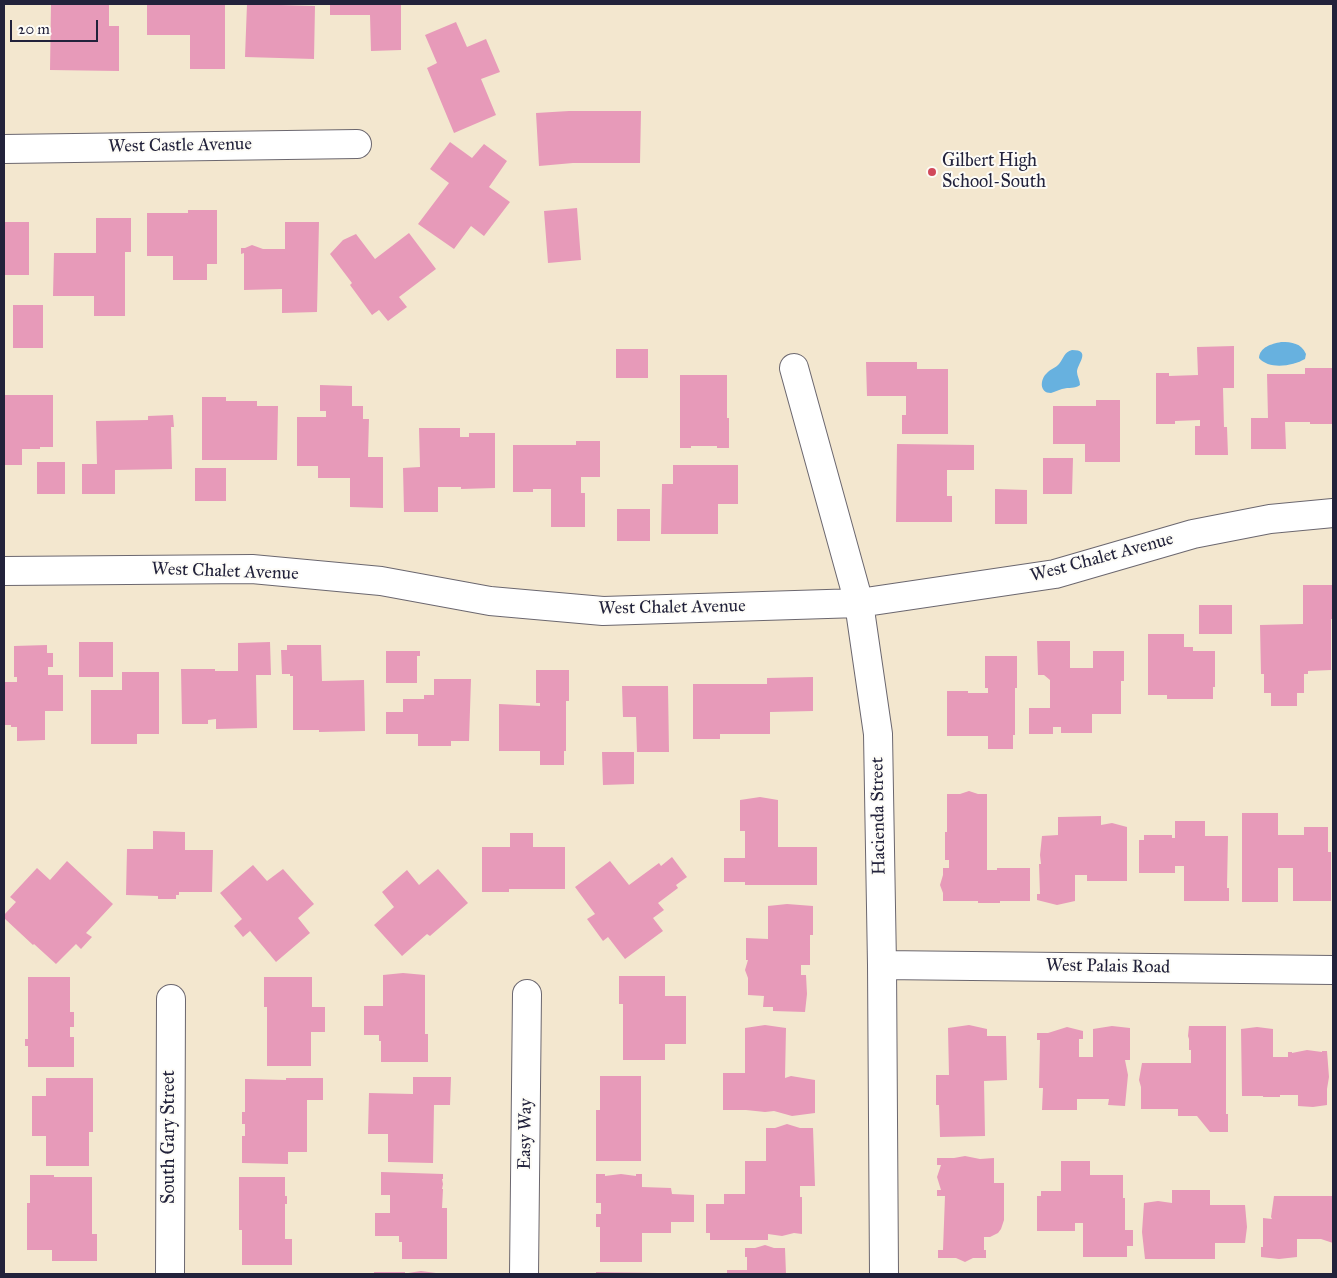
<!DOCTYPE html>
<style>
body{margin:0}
#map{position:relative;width:1337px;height:1278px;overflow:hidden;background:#f3e7cf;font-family:"IM FELL Great Primer",serif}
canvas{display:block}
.frame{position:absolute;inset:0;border:5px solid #22223b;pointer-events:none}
.scale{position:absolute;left:10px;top:20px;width:88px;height:22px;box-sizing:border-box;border:2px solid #22223b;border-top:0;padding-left:6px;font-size:15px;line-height:18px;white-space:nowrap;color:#22223b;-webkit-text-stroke:4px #fdfcf7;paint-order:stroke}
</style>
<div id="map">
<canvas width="1337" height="1278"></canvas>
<div class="frame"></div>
<div class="scale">20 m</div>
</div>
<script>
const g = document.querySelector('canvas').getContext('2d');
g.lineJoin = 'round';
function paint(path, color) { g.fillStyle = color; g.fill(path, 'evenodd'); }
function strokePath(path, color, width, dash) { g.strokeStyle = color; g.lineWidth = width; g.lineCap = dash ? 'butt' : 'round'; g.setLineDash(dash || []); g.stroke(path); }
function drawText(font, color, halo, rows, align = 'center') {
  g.font = font + ' "IM FELL Great Primer",serif'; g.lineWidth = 4; g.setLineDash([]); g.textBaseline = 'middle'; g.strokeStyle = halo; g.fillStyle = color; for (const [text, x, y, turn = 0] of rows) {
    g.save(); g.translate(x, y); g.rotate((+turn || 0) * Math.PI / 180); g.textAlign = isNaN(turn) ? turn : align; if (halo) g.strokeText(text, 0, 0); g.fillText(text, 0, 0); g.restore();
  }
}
const water = new Path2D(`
 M1281,342C1292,342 1301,343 1306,354L1305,359C1293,366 1269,370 1259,358C1260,347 1271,344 1281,342Z
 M1072,350C1092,350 1077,364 1077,372C1077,376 1080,380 1080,385C1075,389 1069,387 1062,389C1058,390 1055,392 1051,393C1039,393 1040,379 1047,373C1050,369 1056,368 1059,364C1064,358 1064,352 1072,350Z`);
const building = new Path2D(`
 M51,4H109V26H119V71L50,70Z
 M147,4H225V69H190V35H147Z
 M247,4L315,6L314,59L245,57Z
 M330,4H401V50L371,51L370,15H330Z
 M456,22L467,47L486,39L500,72L481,79L496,115L454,133L427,68L437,63L425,35Z
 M569,111H641L640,163H573L539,166L536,113Z
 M450,142L472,158L484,144L507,161L489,187L510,202L484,236L471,226L454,249L418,224L449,183L430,169Z
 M577,208L581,260L548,263L544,211Z
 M188,210H217V264H207V280H173V256H147V213H188Z
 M96,218H131V252H125V316H94V296H53L54,253H96Z
 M4,222H29V275H4Z
 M285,222H319L317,312L282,313V289L244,290V253L241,254V248H245L252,245L263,249H285Z
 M409,233L436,269L399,297L407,307L388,321L379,310L372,315L350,285L352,283L330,254L343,240L356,234L375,259Z
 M13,305H43V348H13Z
 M1234,346V388H1223L1224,427H1227L1228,455H1195V426H1200V420L1175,421V424H1156V373H1169V376L1198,375L1197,347Z
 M616,349H648V378H616Z
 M866,362H917V369H948V434H902V415H906V396H867Z
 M1305,368H1333V424H1310V422H1285L1286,449H1251V418H1268L1267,374H1305Z
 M680,375H727V418H729V448H717V446H691V448H680Z
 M320,385L352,386V406H363V419H369L368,457H383V508L350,507V478H318V466H297V417H326V411H320Z
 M4,395H53V447H40V449H22V465H4Z
 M202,397H226V401H257V406H278L277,460H202Z
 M1096,400H1120V462H1085V444H1053V406H1096Z
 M173,415L174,427H171L172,469L115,470V494H82V464H97L96,421L148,420V416Z
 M419,428H460V437H469V433H495V488L461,489V487H438V512H404L403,468L420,467Z
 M576,441H600V477H581V493H585V527H551V489H533V492H513V445H576Z
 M897,444L974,445V470H947V496H952V522H896Z
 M1043,458H1073L1072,494H1043Z
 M37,462H65V494H37Z
 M673,465H738V504H718V534H661L662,484H673Z
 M195,468H226V501H195Z
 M995,489L1027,490V524H995Z
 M617,509H650V541H617Z
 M1303,585H1333V619H1331V670L1308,671V674H1304V693H1297V706H1271V693H1264V674H1261L1260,625L1303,624Z
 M1199,605H1232V634H1199Z
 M1148,634H1184V647H1193V651H1215V687H1213V699H1167V695H1148Z
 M1037,641H1070V668H1093V651H1124V681H1121V714H1092V733H1061V727H1053V734H1029V708H1050V680L1044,675H1038Z
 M79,642H113V677H79Z
 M270,642L271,675H256L257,728L216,729V719L208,720V724H182L181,669H215V671H238V643Z
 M47,645V653H53V667H48V675H63V711H45V740L17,741V727H11V725H4V682H17V677H14V646Z
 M287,645H321L322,681L364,680L365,731L319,732V730H293V676H290V674H282L281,650H287Z
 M386,651H420V656H417V683H386Z
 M985,656H1017V688H1015V735H1013V749H988V736H947V691H968V693H988V688H985Z
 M536,670H569V701H566V751H564V765H540V751H499V704L540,706V703H536Z
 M122,672H159V734H137V744H91V690H122Z
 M813,677V711L770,712V734H720V739H693V684H767V678Z
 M434,679H471L469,741H451V746H418V734H386V712H403V699H424V695H434Z
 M622,686H668L669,752H637L636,717H623Z
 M602,752H634V784L603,785Z
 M969,791L978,794H987V870H997V868H1030V901H1000V903H978V901H943V893L940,885L943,875V868H949V860H945V832H947V794H960Z
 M760,797L778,800V847H817V885H745V882H724V858H745V831H740V800Z
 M1242,813H1278V835H1304V827H1328V852H1331V901H1293V868H1278V902H1242Z
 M1101,816V825L1112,823L1127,827V881H1087V875H1075V901L1057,905L1037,900V894H1040L1039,864H1041L1040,855L1042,836L1058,835V817Z
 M1175,821H1205V836H1228L1227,888H1229V901H1184V866H1175V873H1139V840H1144V835H1172V838H1175Z
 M153,831L185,832V850H213L212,892H179V895H176V899H158V896L126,895L127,849H153Z
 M510,833H533V847H565V889H509V892H482V847H510Z
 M672,857L687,877L676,885L678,888L658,903L664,910L653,918L663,931L625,959L608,937L603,941L587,919L595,914L575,887L610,861L629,885L659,863L661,866Z
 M67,861L113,904L86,933L92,937L81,949L76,944L56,964L34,944L33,945L4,918V915L16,902L10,897L37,868L50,880Z
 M253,865L267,881L283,869L314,904L298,918L310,933L276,962L250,931L243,937L234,926L242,919L220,893Z
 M438,869L468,903L430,936L427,934L402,956L374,925L394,907L382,892L407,870L419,885Z
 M787,904L813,906V935H810V965H801V975H806L807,994L805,1012L773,1011V1007H763L764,996L748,995V978L745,970L748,960H746V938L768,939V906Z
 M403,973L425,975V1034H428V1062H381V1041H379V1035H364V1006H383V975Z
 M619,976H665V996H686V1044H665V1060H623V1004H619Z
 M28,977H70V1012H74V1027H70V1037H74V1067H28V1046H25V1039H28Z
 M264,977H312V1007H325V1032H311V1066H267V1007H264Z
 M765,1025L786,1028L785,1078L791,1076L815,1080V1113L792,1116L774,1111L765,1112L746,1110H723V1073H745V1028Z
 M969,1025L987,1029V1036H1006L1007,1080L984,1081L985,1136L940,1137L939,1105H936V1075H949L948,1028Z
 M1112,1026L1130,1028V1060H1125L1128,1075L1125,1106L1108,1105L1109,1099H1077V1110H1042L1043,1088H1039L1040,1040H1037V1033H1048L1067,1027L1083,1031V1039H1079V1057H1093V1029Z
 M1189,1026H1226V1114H1228V1132H1210L1197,1116H1178V1109H1141V1087L1139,1080L1142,1063H1191V1050H1189V1039L1188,1036Z
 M1257,1027L1273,1029V1057H1288V1052H1292V1053L1307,1050L1322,1052V1051H1327L1329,1077L1327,1089V1105L1313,1107L1298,1106V1095H1280V1097H1263V1096H1242L1241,1029Z
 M600,1076H641V1161H596V1110H600Z
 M413,1077H451L450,1105H434L433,1163L388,1162V1134H368L369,1093L413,1094Z
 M46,1078H93V1132H89V1166H46V1136H32V1096H46Z
 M286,1078H323V1100H307V1152H288V1164L242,1163V1136H245V1124H242V1112H245V1079L286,1080Z
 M787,1124L800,1128H813L815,1186H800V1197H802V1234L794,1233L782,1236L768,1234V1240H710V1233H706V1204H724V1194H745V1161H766V1128H775Z
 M965,1156L980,1159L994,1158V1183H1004V1220L1001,1229L998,1233L990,1237H984V1250H986V1258H973L965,1262L956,1258H938V1250H943L945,1196H937V1190H941L937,1177L941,1165H937V1158H954Z
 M1061,1161H1090V1175H1123V1198H1125V1230H1133V1246H1127V1257H1083V1223H1075V1231H1037V1196H1041V1191H1061Z
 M381,1172L443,1174V1179H442L443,1184L442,1189H443L442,1208H447V1259H402V1242H399V1236H375V1213H390V1195H381Z
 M596,1174H605V1176L621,1174L636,1176V1174H642V1187L671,1188L672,1194L694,1195V1222H671V1233H642V1262H600V1227H596V1214H601V1203H596Z
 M30,1175H54V1177H92V1234H97V1261H52V1250H27V1203H30Z
 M239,1177H285V1196H287V1204H285V1239H292V1265H242V1230H239Z
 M1172,1190H1210V1205H1245L1247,1227L1245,1243H1215V1259H1145L1142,1232L1144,1203L1158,1201L1172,1203Z
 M1274,1196H1333V1243L1321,1239H1297V1257L1279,1259L1261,1257V1247H1263V1218L1272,1219L1271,1217Z
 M765,1245L774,1248H785L786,1274H727V1270H747V1257H745V1248H755Z
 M421,1271L436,1273V1274H408V1273Z
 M374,1272H405V1274H374Z
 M596,1272L658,1273V1274H596Z`);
const minor = new Path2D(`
 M4,149L357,144
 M794,368L859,603L878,734L882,965L884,1274
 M4,571L252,569L381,581L490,601L603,611L859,603L1055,574L1193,534L1270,519L1333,513
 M882,965L1333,970
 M170,1274L171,999
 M524,1274L527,994`);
const markers = [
 [932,172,5,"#d1495b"]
];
const streetNames = [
 ["West Castle Avenue",180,146,-1],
 ["West Chalet Avenue",1102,558,-15],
 ["West Chalet Avenue",225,572,2],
 ["West Chalet Avenue",672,608,-1],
 ["Hacienda Street",879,816,-91],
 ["West Palais Road",1108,967,1],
 ["Easy Way",526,1134,-89],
 ["South Gary Street",170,1137,-90]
];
const poiNames = [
 ["Gilbert High",942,162],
 ["School-South",942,183]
];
paint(water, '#67b1df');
paint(building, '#e79ab9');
strokePath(minor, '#6b676f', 30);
strokePath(minor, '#fff', 28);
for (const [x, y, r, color] of markers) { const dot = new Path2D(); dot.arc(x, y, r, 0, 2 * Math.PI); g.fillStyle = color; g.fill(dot); strokePath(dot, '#fdfcf7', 2); }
drawText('18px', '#22223b', '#fdfcf7', streetNames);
drawText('18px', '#22223b', '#fdfcf7', poiNames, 'left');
</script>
